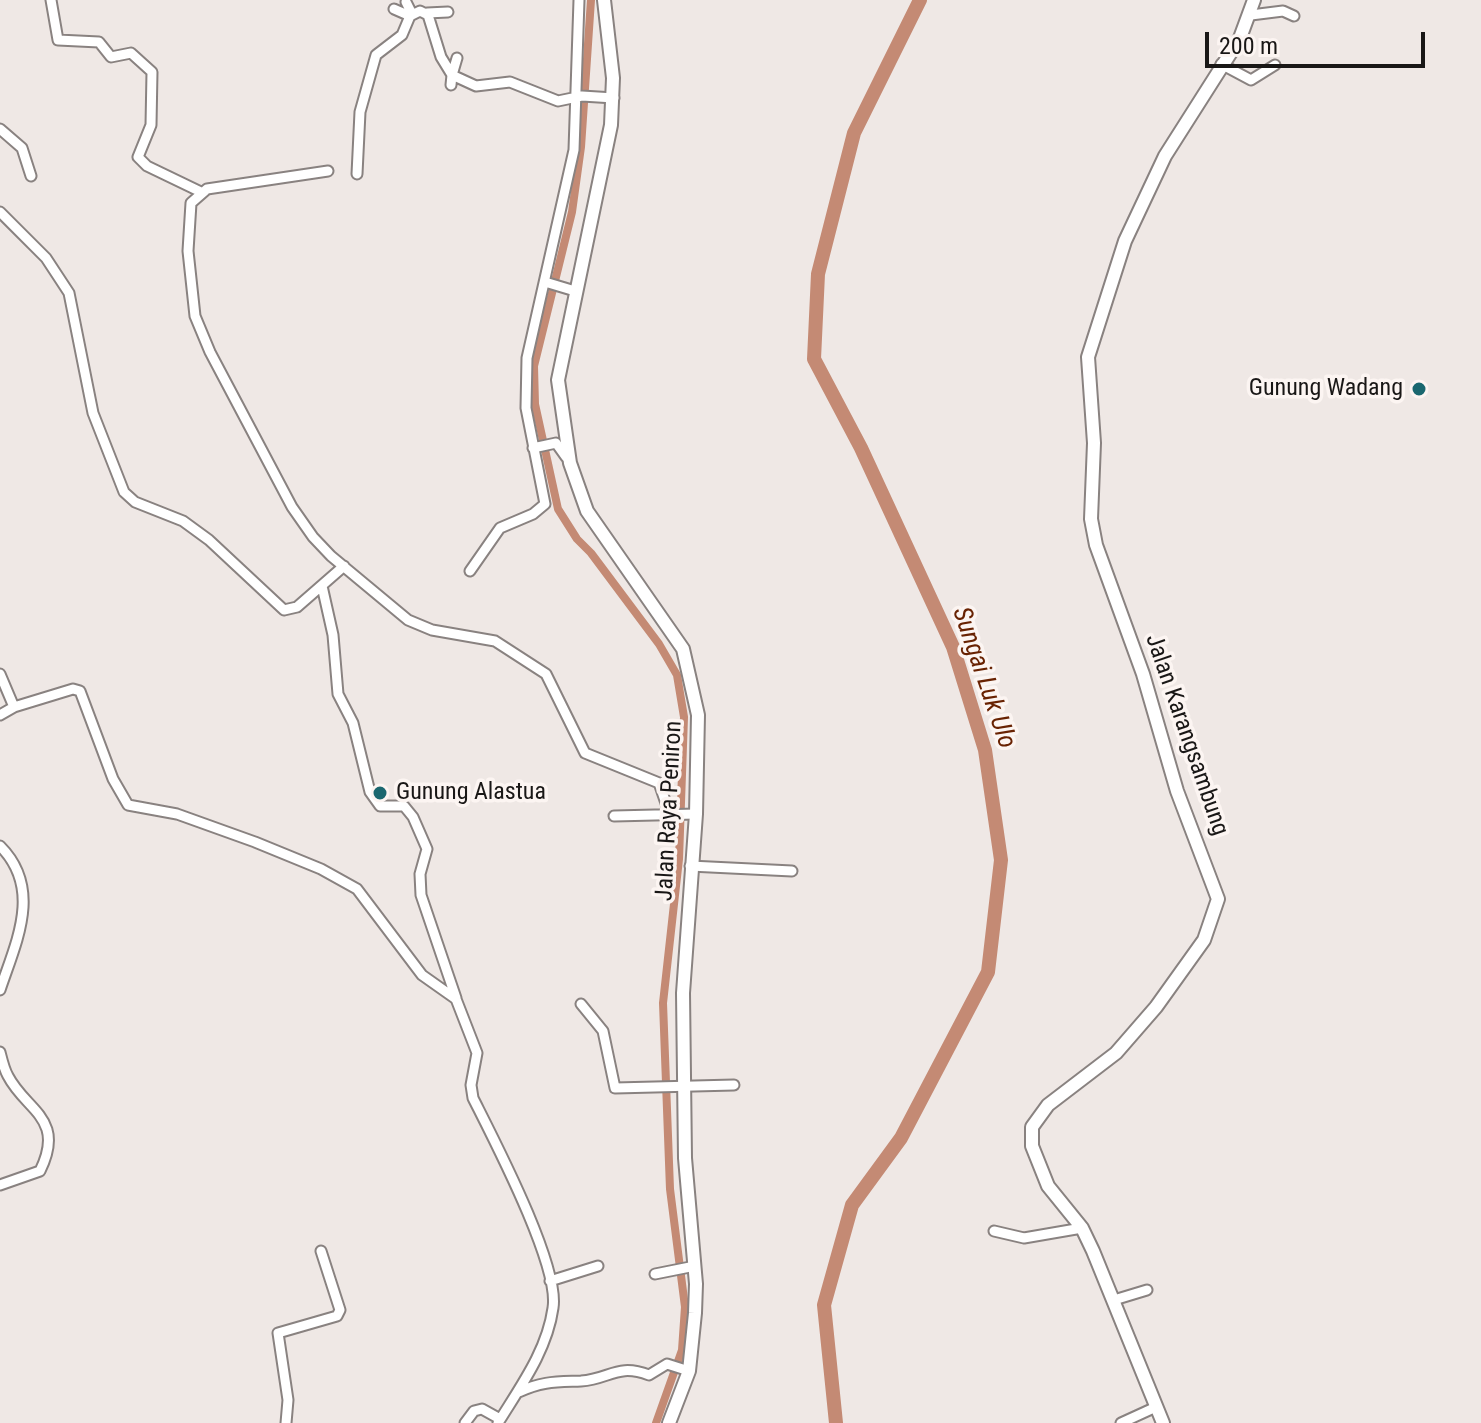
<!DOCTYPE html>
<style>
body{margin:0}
#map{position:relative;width:1481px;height:1423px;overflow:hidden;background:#efe8e5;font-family:"Roboto Condensed",sans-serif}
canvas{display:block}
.scale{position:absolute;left:1205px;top:32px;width:220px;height:36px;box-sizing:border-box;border:4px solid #191716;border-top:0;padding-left:10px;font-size:24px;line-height:28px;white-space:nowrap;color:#191716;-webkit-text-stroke:6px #fcf5f2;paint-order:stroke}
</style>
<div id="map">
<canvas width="1481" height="1423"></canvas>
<div class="scale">200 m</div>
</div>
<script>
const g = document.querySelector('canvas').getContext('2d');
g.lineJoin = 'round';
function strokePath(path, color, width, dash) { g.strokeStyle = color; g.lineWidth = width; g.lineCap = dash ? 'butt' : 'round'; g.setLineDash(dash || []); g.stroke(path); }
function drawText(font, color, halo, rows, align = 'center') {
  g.font = font + ' "Roboto Condensed",sans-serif'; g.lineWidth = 7; g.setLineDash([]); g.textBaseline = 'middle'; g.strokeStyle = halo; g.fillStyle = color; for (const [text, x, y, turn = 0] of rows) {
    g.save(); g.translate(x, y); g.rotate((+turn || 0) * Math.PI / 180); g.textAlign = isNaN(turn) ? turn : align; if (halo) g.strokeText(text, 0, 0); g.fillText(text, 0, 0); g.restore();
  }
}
const canal = new Path2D(`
 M591,0L581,147L572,212L534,366L535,404L558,509L577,539L591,553L659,644L677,675L684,717L679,859L663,1003L670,1189L685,1307L682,1350L656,1423`);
const river = new Path2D(`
 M836,1423L824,1305L852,1205L901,1138L988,972L1001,860L985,750L953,647L861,448L814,359L818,274L854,133L920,0`);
const street = new Path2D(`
 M51,0L58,40L99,42L111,57L131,53L152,72L151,125L138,157L147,166L201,192
 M406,2L412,14
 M394,9L410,16
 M427,13L448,12
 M1251,15L1283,11L1294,16
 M1221,64L1251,80L1275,65
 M451,85L452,75L476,86L510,82L558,101L582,96L614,98
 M0,129L22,148L31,176
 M328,171L207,189L191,203L188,251L195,316L210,352L292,507L313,537L331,556L408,620L432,630L495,641L546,674L585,753L659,783L670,815
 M357,174L360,112L376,55L402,35L410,16L420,11L428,15L441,57L452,75L457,58
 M0,212L46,258L69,293L93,413L124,492L135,502L183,521L209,540L284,610L297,607L344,566
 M545,282L575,291
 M533,448L556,443L566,457
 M470,571L500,528L533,514L545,504L526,408L527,358L574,150L579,0
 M322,586L333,635L338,694L353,723L370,792L380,806H404L413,817L427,849L420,874L421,895L456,998
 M0,674L14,707
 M0,715L14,707L73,689L80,691L113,779L128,805L177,814L255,842L321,869L357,889L422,975L456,999L477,1053L471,1085L473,1098C494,1140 560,1266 553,1308C547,1351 520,1387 498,1423
 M614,816L696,814
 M0,846C43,889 16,942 0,990
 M690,866L792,871
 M581,1004L603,1031L615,1088L734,1085
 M0,1052C2,1060 4,1069 8,1076C26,1111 66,1118 40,1171L0,1185
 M994,1231L1024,1238L1082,1228
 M655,1274L695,1266
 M550,1281L598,1266
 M1114,1300L1147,1290
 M519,1392C542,1381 557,1382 581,1381C610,1379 617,1363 649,1375L667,1364L689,1371
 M286,1423L288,1400L278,1333L337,1316L340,1310L321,1251
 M465,1423L474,1411L482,1409L500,1419
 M1121,1423L1156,1407`);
const secondary = new Path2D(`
 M604,0L613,78L611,125L558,380L570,463L587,511L683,649L698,715L696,814L683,993L685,1158L696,1284L695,1313L689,1371L669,1423
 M1163,1423L1093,1251L1082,1228L1048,1186L1032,1146V1127L1048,1105L1116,1053L1156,1007L1204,940L1218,899L1177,791L1143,674L1096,545L1091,519L1094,443L1088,357L1125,241L1165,156L1240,38L1254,0`);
const markers = [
 [1419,389,8,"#1a676f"],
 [380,793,8,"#1a676f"]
];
const poiNames = [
 ["Gunung Wadang",1403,389],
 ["Gunung Alastua",396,793,"left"]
];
const streetNames = [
 ["Jalan Karangsambung",1186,735,71],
 ["Jalan Raya Peniron",670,811,-87]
];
const waterNames = [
 ["Sungai Luk Ulo",983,678,71]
];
strokePath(canal, '#c48a74', 8);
strokePath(river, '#c48a74', 14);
strokePath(street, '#898280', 13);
strokePath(secondary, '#898280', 16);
strokePath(street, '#fff', 9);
strokePath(secondary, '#fff', 12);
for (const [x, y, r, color] of markers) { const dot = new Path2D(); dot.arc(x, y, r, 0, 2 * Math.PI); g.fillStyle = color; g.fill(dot); strokePath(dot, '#fcf5f2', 3); }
drawText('24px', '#191716', '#fcf5f2', poiNames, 'right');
drawText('24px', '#191716', '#fcf5f2', streetNames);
drawText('italic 26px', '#682202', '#fcf5f2', waterNames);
</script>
